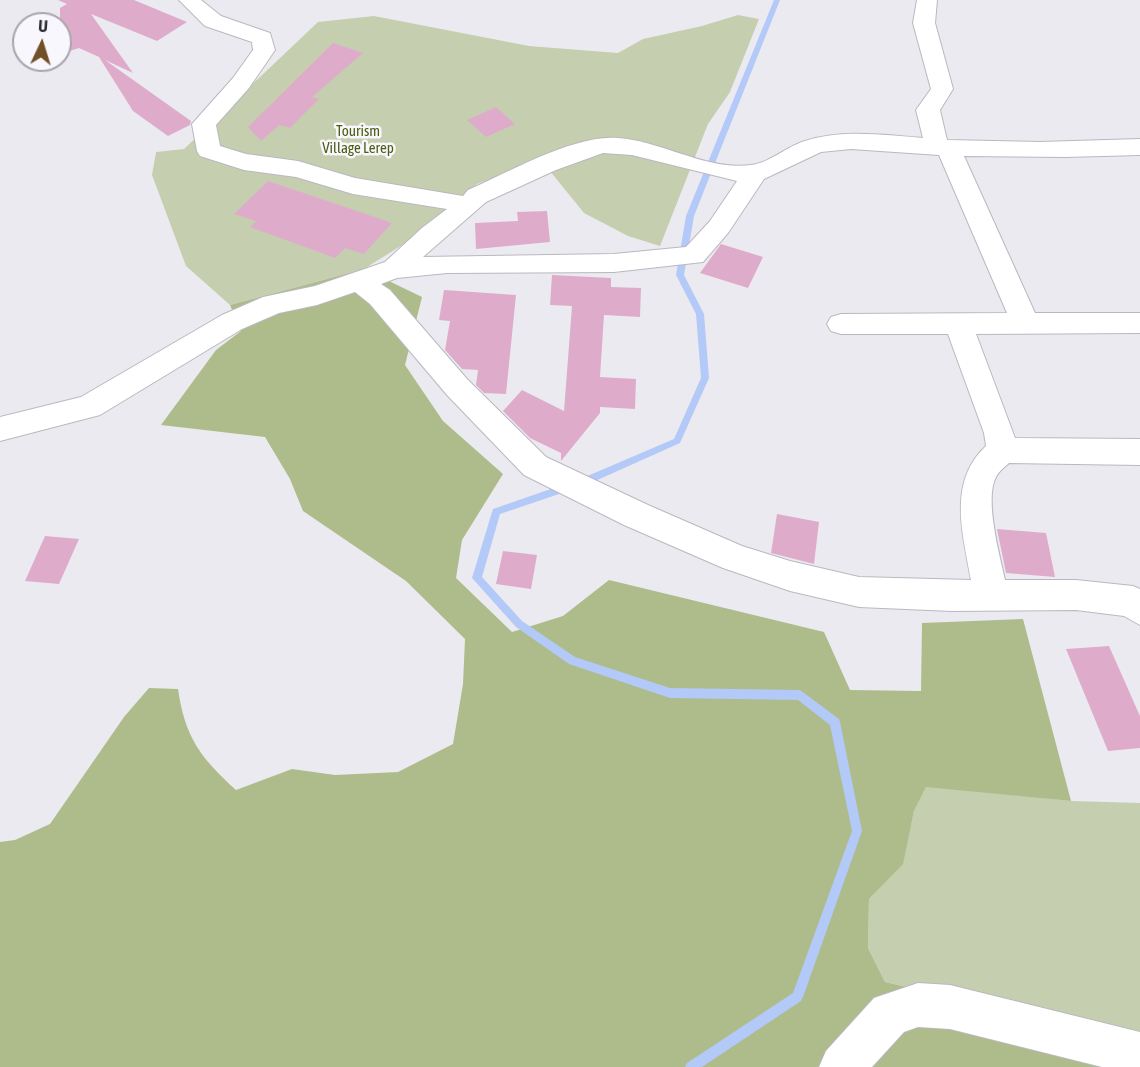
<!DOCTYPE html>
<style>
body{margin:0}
#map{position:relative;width:1140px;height:1067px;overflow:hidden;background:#eceaf1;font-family:"Asap Condensed",sans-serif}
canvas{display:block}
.north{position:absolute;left:12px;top:12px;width:60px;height:60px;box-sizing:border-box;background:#f9f7fe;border:2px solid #a7a5ab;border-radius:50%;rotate:4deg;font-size:16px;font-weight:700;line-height:24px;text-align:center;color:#2c2b2e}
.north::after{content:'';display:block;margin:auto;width:21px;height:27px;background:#715027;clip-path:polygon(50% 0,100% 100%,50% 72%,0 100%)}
</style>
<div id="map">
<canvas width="1140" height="1067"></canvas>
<div class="north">U</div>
</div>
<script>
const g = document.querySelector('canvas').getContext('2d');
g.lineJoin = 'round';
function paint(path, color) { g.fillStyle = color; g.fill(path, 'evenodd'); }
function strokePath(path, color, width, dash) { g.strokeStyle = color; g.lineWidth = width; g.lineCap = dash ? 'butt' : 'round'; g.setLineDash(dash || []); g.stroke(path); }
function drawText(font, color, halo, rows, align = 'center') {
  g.font = font + ' "Asap Condensed",sans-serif'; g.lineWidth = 5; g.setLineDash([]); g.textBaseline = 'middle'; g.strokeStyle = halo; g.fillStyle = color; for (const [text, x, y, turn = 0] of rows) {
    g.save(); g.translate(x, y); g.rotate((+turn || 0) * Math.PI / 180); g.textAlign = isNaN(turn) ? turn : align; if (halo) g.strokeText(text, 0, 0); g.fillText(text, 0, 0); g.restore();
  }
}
const green = new Path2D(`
 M738,15L759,19L730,92L708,124L660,246L628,236L584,213L541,160L477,184L426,230L364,269L230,305L186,266L152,175L156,152L184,149L318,22L374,16L529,46L618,53L643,39L702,26Z
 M926,786L1071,801L1140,803V1041L885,982L868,948L869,899L902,864L914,811Z`);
const forest = new Path2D(`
 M364,269L422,297L405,365L443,421L503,474L462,540L456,578L512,632L563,616L609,580L824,632L850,690L921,691L922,623L1023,619L1071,801L926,787L914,811L903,864L869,899L868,948L885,982L1140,1041V1067H0V842L15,840L50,824L124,717L149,688L178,689C185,738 201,758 236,790L292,769L335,775L398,772L453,744L463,684L465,639L406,581L303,511L290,479L265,437L161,425L216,350L241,331L230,305Z`);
const stream = new Path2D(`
 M774,0H780L694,216L684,275L704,314L709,378L680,443L584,486H578L577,483L578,480L674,439L701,378L696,314L676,275L686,216Z
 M568,483L571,484L572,487L571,490L500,514L482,577L522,621L575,657L670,688L800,690L839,719L840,722L862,831L803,997L801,1001L702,1067H685L687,1063L793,993L852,831L830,725L798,700L670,698L569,664L516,627L472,578L492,512L493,509Z`);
const building = new Path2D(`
 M58,0H134L187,22L157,41L91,14L133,73L105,60L191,121L190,125L168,136L133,111L99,57L79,48L60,54V8L67,4Z
 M333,43L363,53L312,97L319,99L290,128L279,125L261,141L248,127Z
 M496,107L515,124L486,137L467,120Z
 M268,181L289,188L392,223L364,254L345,248L335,258L250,227L256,221L234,214Z
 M547,211L550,242L476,249L475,223L518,221L517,212Z
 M721,244L763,257L748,288L700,273Z
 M552,275L611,278V287L641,288L640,317L604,315L600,377L636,379L635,409L600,407V413L561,461V453L530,438L503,411L522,390L564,411L572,306L550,305Z
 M444,290L516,295L506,394L484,393L476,385L478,370L462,369L445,350L450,321L439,320Z
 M777,514L819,522L814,564L771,553Z
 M997,529L1046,533L1055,577L1006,573Z
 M45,536L79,539L59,584L25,581Z
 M503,551L537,555L531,589L496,584Z
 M1109,646L1140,716V748L1108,751L1066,649Z`);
const minor = new Path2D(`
 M179,0H201L221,16L270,33L275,50L249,88L216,125L220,146L246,154L298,161L355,178L463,196L468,190C507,173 575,134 618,138C662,141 707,171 751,165C770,163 787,146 805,141C843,129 884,135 923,138L916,110L931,89L913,23L917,0H937L935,23L953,89L940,110L947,140L1040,142L1140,139V155L1065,157L964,156L1035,313H1140V333L976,334L1015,438L1140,439V465L1009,463C1005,467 999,471 996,477C984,499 1000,556 1005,580H1076L1133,586L1140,589V625L1124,616L1076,610L952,611L859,607L790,591L723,568L624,525L524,475L447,395L370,304L355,292L317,305L279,313L242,329L100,415L0,441V417L81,397L222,315L263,297L315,286L385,262L422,228L447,209L353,194L296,177L244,170L200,156L197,151L192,124L233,78L253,50L252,42L205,26ZM851,149L939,155L1007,313L841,314L831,317L827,324L831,331L841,334H948L984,433L986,446C947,482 963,534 971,580L859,577L790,561L742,546L648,505L546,457L467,379L390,290L381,284L397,278L447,273L614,272L703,262L728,233L764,179L821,152ZM603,153L632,155L737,181L710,221L686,247L614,254L423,257L486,202L556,170Z
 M918,983L950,985L1140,1032V1067H1102L950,1029L918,1027L904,1032L872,1067H819L826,1051L874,998Z`);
const farParknames = [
 ["Tourism",358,131],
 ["Village Lerep",358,148]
];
paint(green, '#c5cfaf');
paint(forest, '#adbc8a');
paint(stream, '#b3c9f8');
paint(building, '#deacca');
strokePath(minor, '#bab8bf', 2);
paint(minor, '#fff');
drawText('15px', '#4c5d10', '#f9f7fe', farParknames);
</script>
